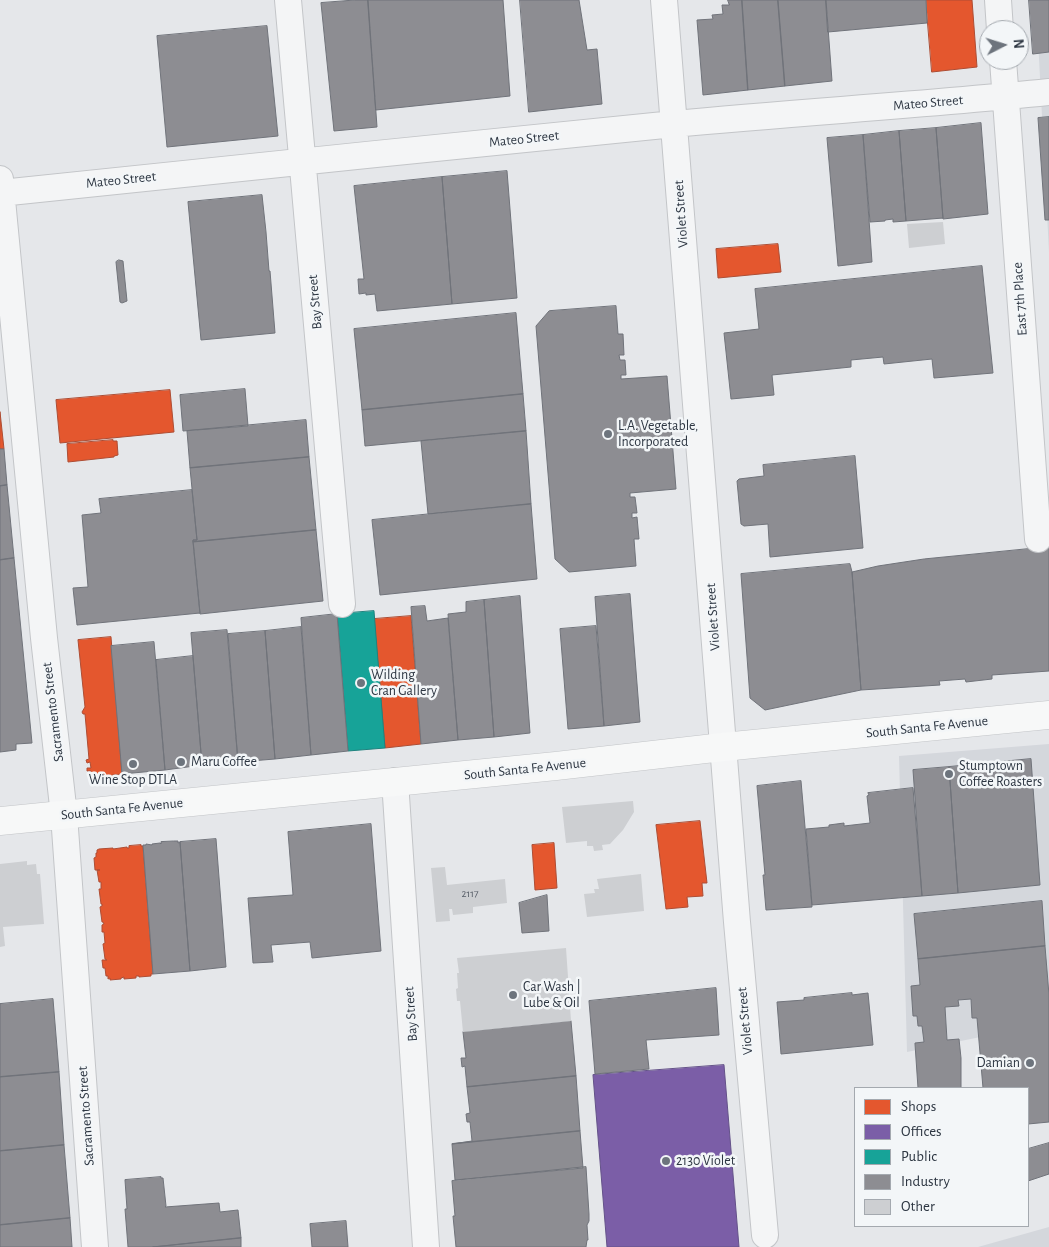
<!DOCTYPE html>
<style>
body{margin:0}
#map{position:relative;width:1049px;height:1247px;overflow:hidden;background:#e5e7ea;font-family:"Alegreya Sans",sans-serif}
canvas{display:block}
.legend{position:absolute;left:854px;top:1087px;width:175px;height:140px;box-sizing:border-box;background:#f3f6f8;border:1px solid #a4a9af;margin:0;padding:6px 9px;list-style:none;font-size:15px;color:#2d3642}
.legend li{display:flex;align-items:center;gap:10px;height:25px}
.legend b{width:25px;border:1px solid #a4a9af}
.north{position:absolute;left:979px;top:20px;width:50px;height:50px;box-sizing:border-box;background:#f3f6f8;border:1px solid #a4a9af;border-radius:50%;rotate:85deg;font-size:14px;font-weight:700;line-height:20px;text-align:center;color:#2d3642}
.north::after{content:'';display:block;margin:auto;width:18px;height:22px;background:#6d747d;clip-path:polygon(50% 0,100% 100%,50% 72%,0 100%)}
</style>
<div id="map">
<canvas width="1049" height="1247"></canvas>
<ul class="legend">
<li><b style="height:14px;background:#e4572e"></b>Shops</li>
<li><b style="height:14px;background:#7b5ea7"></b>Offices</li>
<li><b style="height:14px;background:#17a398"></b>Public</li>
<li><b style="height:14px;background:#8d8d92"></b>Industry</li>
<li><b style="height:14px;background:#cdcfd2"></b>Other</li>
</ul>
<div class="north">N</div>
</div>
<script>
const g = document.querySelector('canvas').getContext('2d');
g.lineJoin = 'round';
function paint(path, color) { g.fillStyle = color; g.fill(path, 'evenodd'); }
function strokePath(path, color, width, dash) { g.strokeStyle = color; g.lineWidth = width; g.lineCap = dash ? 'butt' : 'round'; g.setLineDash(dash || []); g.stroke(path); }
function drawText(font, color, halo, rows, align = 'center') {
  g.font = font + ' "Alegreya Sans",sans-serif'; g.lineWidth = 5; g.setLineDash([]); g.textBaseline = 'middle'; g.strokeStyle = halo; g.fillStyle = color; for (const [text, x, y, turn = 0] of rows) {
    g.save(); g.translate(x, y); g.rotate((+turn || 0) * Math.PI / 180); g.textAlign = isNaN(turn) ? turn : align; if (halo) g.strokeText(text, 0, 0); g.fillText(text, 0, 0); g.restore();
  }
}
const built = new Path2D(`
 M1036,0H1049V252Z
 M1049,744V1023L907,1052L899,756Z
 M1049,1227V1247H978Z`);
const shops = new Path2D(`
 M926,0H972L977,67L932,72Z
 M778,244L781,272L718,278L716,249Z
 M170,390L174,432L60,443L56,400Z
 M0,412L4,449H0Z
 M113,440V441H117L118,455L114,456V457L68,462L67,444Z
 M411,616L421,744L385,748L374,619Z
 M111,637L122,774L112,775V778L97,779V776L91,777V771H87V768H91L90,762L87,763L86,760L89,759L85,714H83L82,712L85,707L78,640Z
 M700,821L707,883H702L703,896L687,897L688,907L666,909L656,825Z
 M554,843L557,888L535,890L532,845Z
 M141,845V846H143L153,974H151V976L139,977V976H136V978L124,979V977L121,978V979L110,980V978L108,979V976H106L105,968H103L102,960H107L105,959L103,944L105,943L104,932H102V925L104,924L103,922H102L100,907L102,906V904H101L99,889H101V882H99L97,870H100H95L94,858L96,857V853H97V850L99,849L113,848V849L127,847V848H129V846Z`);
const offices = new Path2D(`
 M724,1065L739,1247H607L593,1075Z`);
const public = new Path2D(`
 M374,611L385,748L348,751L337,614Z`);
const industry = new Path2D(`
 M355,0H368L377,127L334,131L321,3Z
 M368,0H503L510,96L376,110Z
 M520,0H579L587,50L597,49L602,104L529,112Z
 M728,0H742L748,90L703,95L697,20L713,19L712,15L723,14L722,5H729Z
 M742,0H778L785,86L748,90Z
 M778,0H826L832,81L785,86Z
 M826,0H926L927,23L828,32Z
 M1029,0H1049V52L1033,54Z
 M267,26L278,136L167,147L157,36Z
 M1049,117V220H1045L1038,118Z
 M981,123L988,214L943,219L936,128Z
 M936,128L943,218L906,221L899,131Z
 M899,131L906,221L893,222V219L885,220V221L870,222L863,135Z
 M863,135L872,262L838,266L827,138Z
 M507,171L517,298L452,304L442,177Z
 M442,177L452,304L377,311L375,294L366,295V293L359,294L358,279H364L354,186Z
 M262,195L266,232L269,271H270L275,333L201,340L188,202Z
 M119,260L123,261L127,301L122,303L120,302L116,262Z
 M982,266L993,373L934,378L932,359L884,364L883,357L851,360V367L772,375L774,395L731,399L724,333L759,329L755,289Z
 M616,306L618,334H623L624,355H619L620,360H625L626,375H621V379L667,376L676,489L630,493V497H635L637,513H632V518L637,517L639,539H634L636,566L569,572L555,559L536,326L549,311Z
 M516,313L523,394L362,410L354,329Z
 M245,389L248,426L183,431L180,395Z
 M523,394L526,431L365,446L362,410Z
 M306,420L309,457L190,468L187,431Z
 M526,431L531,504L428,514L421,441Z
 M0,449H4L7,485L0,486Z
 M855,456L863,548L770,557L768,524L744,526L741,524L737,481L739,479L764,476L763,465Z
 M309,457L316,530L193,542V540H197L190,468Z
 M7,485L14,558L0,560V486Z
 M192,490L197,540H193L200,613L77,625L73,588L88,587L82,515L101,513L99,499Z
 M531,504L537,579L380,595L372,520Z
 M316,530L323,601L200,614L193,542Z
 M1049,547V671L992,675V679L966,682L965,679L939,681L940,685L861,690L852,572L878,566L924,559Z
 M14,558L32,743L16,744V750L0,752V560Z
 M850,564L852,572L861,690L765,710L750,698L741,574Z
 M630,594L640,722L604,726L595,597Z
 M520,596L530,733L494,737L484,600Z
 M484,600L494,737L458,740L448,614L466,612V602Z
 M425,606L427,621L448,618L458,740L421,744L411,607Z
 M337,614L348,751L311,755L301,618Z
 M596,626L604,726L568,729L560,629Z
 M301,627L311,755L275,759L265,631Z
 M227,630L238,762L202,765L191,633Z
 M265,631L275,759L238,762L228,634Z
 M154,642L165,770L122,774L111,646Z
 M193,656L202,765L165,770L156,660Z
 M1031,759L1040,885L958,893L949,767Z
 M949,767L958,893L922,896L913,770Z
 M801,781L812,907L766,910L763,875H765L757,786Z
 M913,788L922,896L812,905L806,829L829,827V825L844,823V826L870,823L867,796L869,795L868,793Z
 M371,824L381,951L312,958L310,942L271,945L273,962L253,963L248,898L293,895L288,832Z
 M216,839L226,967L190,971L180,842Z
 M174,841H178V843L180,842L190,971L153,974L143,845H146V844L152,845V844L160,843L161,844V842Z
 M547,895L549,931L522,933L519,903Z
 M1042,901L1045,946L918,959L914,914Z
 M1045,946L1049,995V1122L1028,1124V1088H983L977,1018H972L971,999L958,1000L959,1006L945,1007L947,1040L959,1039L961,1058V1088H918L915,1044V1043L924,1042L922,1026H918L917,1016H913L911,986L920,985L918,959Z
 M716,988L719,1035L646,1040L649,1069L595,1074L589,1001Z
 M852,993V995L868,993L873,1045L781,1054L777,1002L804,1000V998Z
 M53,999L59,1072L0,1077V1004Z
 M571,1021L576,1076L467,1087L465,1066L462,1067L461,1058H466L463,1032Z
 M59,1072L64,1145L0,1151V1077Z
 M576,1076L580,1131L452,1144L472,1141L470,1122H467L466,1114L470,1113L467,1087Z
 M580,1131L583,1168L455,1180L452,1144Z
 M1049,1143V1174L1028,1181V1149Z
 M64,1145L70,1218L0,1225V1151Z
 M586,1167L589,1214V1221L587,1225L588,1240H587L586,1247H456L453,1216H455L452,1181Z
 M161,1177V1178H163L166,1206L165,1207L219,1203L220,1212L238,1210L241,1238L153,1247H128L125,1209H127L125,1180Z
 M70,1218L72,1247H0V1225Z
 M346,1221L348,1247H312L310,1224Z
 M241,1238V1247H153Z`);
const building = new Path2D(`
 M943,222L945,244L909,248L907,224Z
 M633,801L634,812L623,830L610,844L602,845L603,850L594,851L593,846H587V841L566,843L562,807Z
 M27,861V865L36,864L37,874H40L44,924L3,927L5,946L0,947V864Z
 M445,867L447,885L505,879L507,903L473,907V913L453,915L452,909H449L450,921L436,922L431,868Z
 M641,874L644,911L587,917L584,894L595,893L594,889H599L597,879Z
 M566,948L571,1021L463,1032L460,1001H457L456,989L458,988L457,973H459L457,958Z`);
const minor = new Path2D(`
 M288,0L342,604
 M664,0L737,922L765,1235
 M998,0L1000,30
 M1003,60L1038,539
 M0,179L44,638L64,815L95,1247
 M0,193C225,171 449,145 674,124C799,112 924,105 1049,92
 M395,781L426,1247`);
const major = new Path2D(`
 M0,821L556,766L723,747L1049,715`);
const markers = [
 [608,434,5,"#6d747d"],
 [361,683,5,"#6d747d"],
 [181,762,5,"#6d747d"],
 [133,764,5,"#6d747d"],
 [949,774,5,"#6d747d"],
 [513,995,5,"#6d747d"],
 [1030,1063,5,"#6d747d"],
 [666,1161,5,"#6d747d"]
];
const numberNames = [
 ["2117",470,894]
];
const streetNames = [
 ["Mateo Street",928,103,-5],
 ["Mateo Street",524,139,-6],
 ["Mateo Street",121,180,-6],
 ["Violet Street",681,214,-94],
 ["East 7th Place",1020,299,-94],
 ["Bay Street",315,302,-95],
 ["Violet Street",713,617,-94],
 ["Sacramento Street",53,712,-97],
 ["South Santa Fe Avenue",927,727,-6],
 ["South Santa Fe Avenue",525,769,-6],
 ["South Santa Fe Avenue",122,809,-6],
 ["Bay Street",411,1014,-94],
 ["Violet Street",745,1021,-95],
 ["Sacramento Street",86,1116,-94]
];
const poiNames = [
 ["L.A. Vegetable,",618,426],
 ["Incorporated",618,442],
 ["Wilding",371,675],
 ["Cran Gallery",371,691],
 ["Maru Coffee",191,762],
 ["Stumptown",959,766],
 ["Coffee Roasters",959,782],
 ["Wine Stop DTLA",133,780,"center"],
 ["Car Wash |",523,987],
 ["Lube & Oil",523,1003],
 ["Damian",1020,1063,"right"],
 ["2130 Violet",676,1161]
];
paint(built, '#d4d7dc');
paint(shops, '#e4572e');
strokePath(shops, '#ad4d34', 1);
paint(offices, '#7b5ea7');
strokePath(offices, '#645289', 1);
paint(public, '#17a398');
strokePath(public, '#1e827e', 1);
paint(industry, '#8d8d92');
strokePath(industry, '#70737a', 1);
paint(building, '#cdcfd2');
strokePath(minor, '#c3c5c8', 28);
strokePath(major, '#c2c4c7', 29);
strokePath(minor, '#f4f5f6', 26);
strokePath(major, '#f7f8f8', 28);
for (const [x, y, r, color] of markers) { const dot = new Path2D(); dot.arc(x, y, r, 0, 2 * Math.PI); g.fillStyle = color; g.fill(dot); strokePath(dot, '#f3f6f8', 2); }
drawText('11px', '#565d67', null, numberNames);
drawText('14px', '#2d3642', '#f3f6f8', streetNames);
drawText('14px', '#2d3642', '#f3f6f8', poiNames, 'left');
</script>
